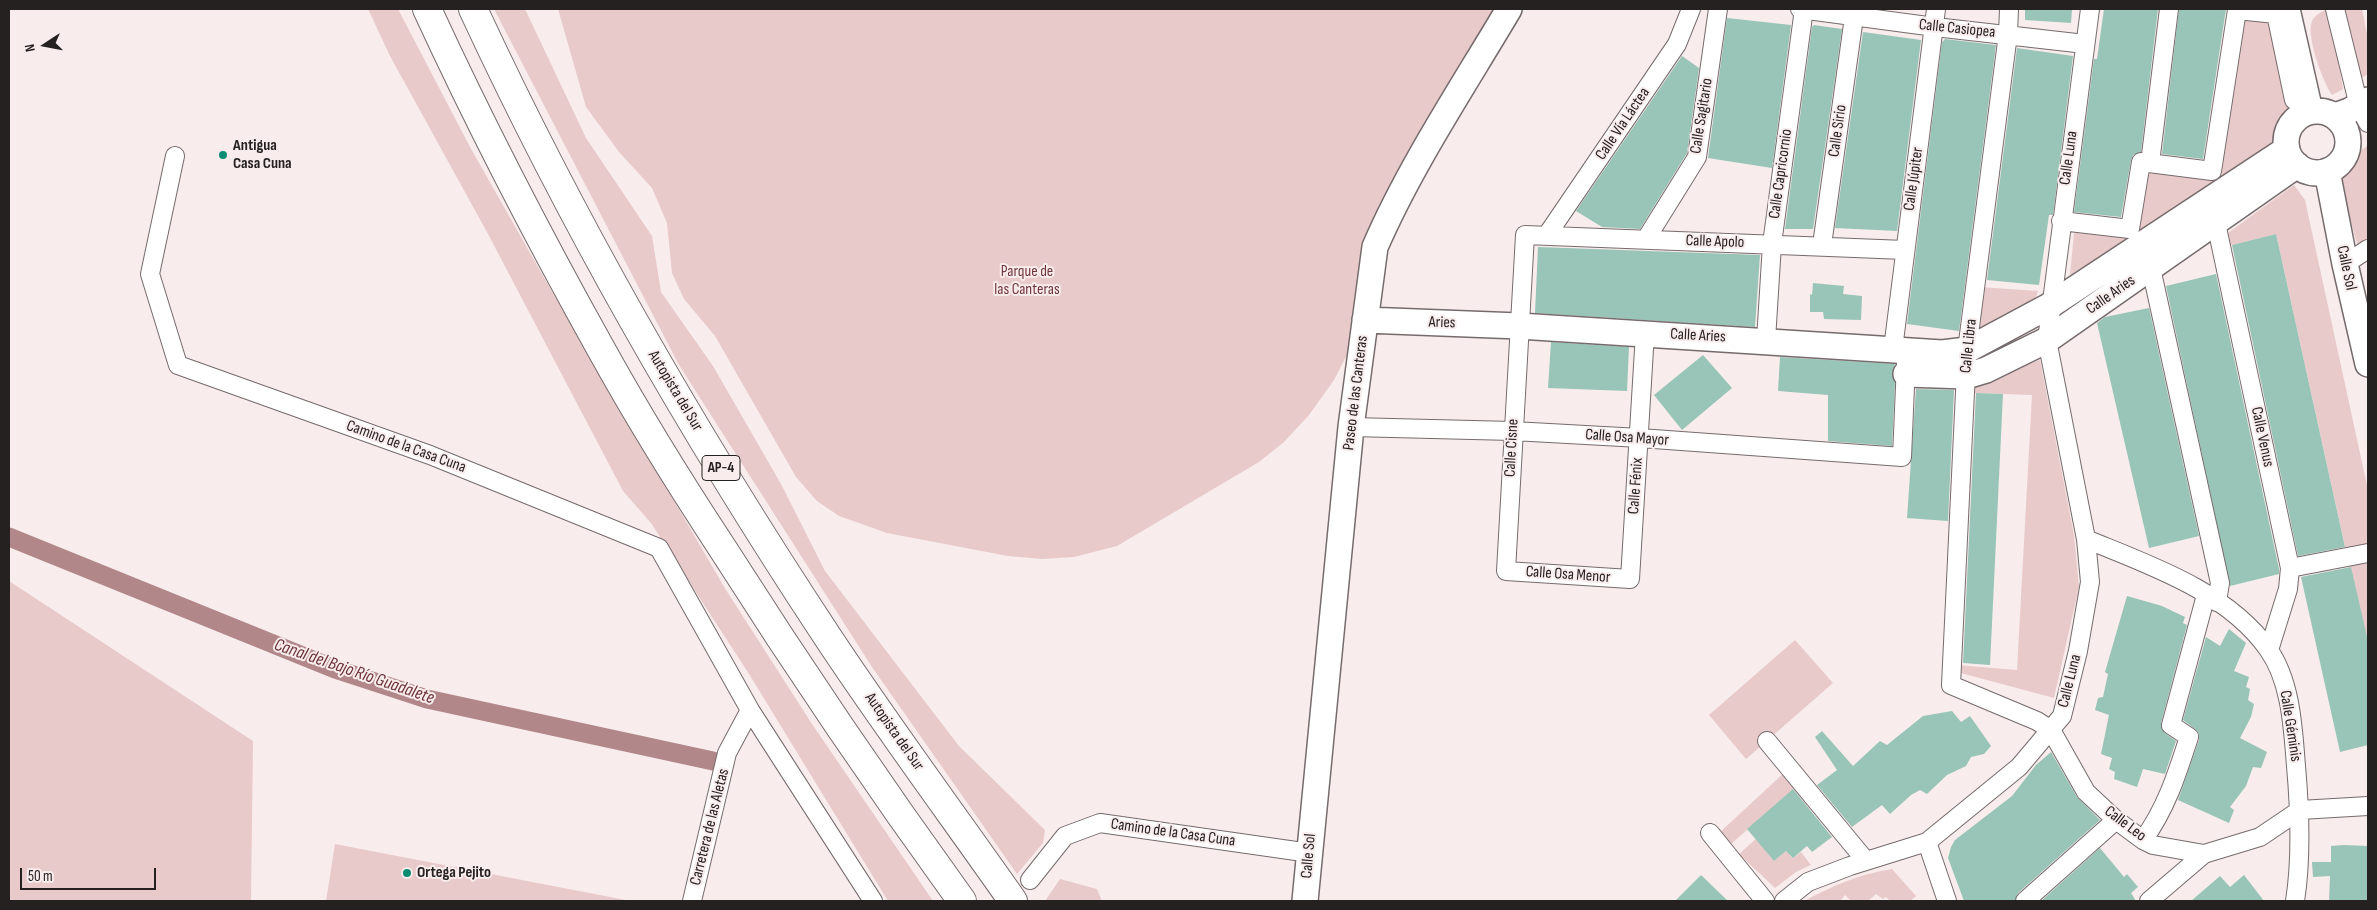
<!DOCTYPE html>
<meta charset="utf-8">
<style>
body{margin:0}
#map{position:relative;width:2377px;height:910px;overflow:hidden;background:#f8ecec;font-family:"Sofia Sans Condensed",sans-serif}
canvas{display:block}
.frame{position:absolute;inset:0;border:10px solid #262121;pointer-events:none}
.north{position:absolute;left:20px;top:20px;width:50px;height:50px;-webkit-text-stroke:4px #f8ecec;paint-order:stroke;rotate:259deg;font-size:14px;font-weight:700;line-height:20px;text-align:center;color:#262121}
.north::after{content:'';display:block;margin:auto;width:18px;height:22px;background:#262121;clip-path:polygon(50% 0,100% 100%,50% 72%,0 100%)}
.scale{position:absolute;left:20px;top:868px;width:136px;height:22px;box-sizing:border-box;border:2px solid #262121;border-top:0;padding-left:6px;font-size:15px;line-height:18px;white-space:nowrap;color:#262121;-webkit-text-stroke:4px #f8ecec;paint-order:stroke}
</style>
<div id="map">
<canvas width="2377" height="910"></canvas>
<div class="frame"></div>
<div class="north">N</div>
<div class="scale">50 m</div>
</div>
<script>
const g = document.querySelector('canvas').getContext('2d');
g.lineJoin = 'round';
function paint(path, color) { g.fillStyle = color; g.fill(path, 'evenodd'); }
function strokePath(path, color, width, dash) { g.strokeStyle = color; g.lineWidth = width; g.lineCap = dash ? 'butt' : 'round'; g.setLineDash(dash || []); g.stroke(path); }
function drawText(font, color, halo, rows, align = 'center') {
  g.font = font + ' "Sofia Sans Condensed",sans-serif'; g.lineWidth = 4; g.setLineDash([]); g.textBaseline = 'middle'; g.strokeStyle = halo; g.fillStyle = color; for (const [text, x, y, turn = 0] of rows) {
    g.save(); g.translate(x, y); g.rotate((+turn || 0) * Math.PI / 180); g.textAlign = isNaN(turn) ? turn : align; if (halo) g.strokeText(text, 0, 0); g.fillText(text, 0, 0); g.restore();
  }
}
const green = new Path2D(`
 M368,9H398L470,147L555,297L726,590L812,724L933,901H888L749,674L651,523L623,491L488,234L390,56Z
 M494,9H525L586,138L652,236L661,292L713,366L781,484L825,571L959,746L1045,830L1043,843L1017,874L872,667L679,365Z
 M558,9H1496L1392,185L1352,345L1334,380L1309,415L1284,442L1259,462L1117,546L1074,557L1042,559L1008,556L887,533L839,516L817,501L796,477L715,336L684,299L672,273L667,223L652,188L619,152L586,107Z
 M2233,9H2277L2296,97L2278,141L2223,182L2070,275L2075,223L2130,229L2141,162L2209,168Z
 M2327,9H2330L2343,89L2332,95C2323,82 2308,41 2311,25C2312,16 2320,13 2327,9Z
 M2345,9H2362L2368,39V74L2360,79Z
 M2368,145V241L2358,247L2336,170Z
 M2294,185L2305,200L2368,490V641L2346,551L2276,234L2228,246L2282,563L2212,251L2225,235Z
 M1980,287L2038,291L2035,300L1971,340Z
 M2040,360L2074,535L2079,587L2054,698L1957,672V665L2017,670L2032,395L1973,393L1974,383Z
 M9,581L253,741L251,901H9Z
 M1795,640L1833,683L1746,759L1709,715Z
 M1786,771L1814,805L1810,809L1793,789L1730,845L1718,834Z
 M1759,836L1765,850L1774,861L1786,851L1793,858L1801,852L1811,865L1796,872L1775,888L1739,854Z
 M335,844L631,901H326Z
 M1892,869L1916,896L1910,901H1890L1886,897L1883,899L1876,894L1868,901H1851L1845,895L1840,901H1804C1832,886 1860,874 1892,869Z
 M1060,879L1097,889L1102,901H1045Z`);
const canal = new Path2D(`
 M9,537L335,669L427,699L713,761`);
const building = new Path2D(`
 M2025,9H2072L2071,23L2025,20Z
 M2104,9H2158L2141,152L2133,155L2131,160L2121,217L2074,212L2094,59H2097Z
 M2179,9H2226L2203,159L2162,154Z
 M1727,18L1791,25L1772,168L1708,158Z
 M1814,25L1842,29L1813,229H1785L1812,27Z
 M1863,32L1921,40L1897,231L1835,228Z
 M1945,39L1996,45L1959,331L1907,324L1942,42Z
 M2017,48L2073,56L2053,215H2049L2039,285L1987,280Z
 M1682,56L1699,68L1687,153L1640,229L1602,227L1576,211Z
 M2276,234L2345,547L2298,556L2232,245Z
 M1538,247L1760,255L1755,327L1535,313Z
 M2216,274L2279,569V574L2230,586L2166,286Z
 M1813,283L1844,286L1843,294L1862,296L1861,320L1824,319L1823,312H1810V294L1812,295Z
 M2149,308L2199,536L2149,548L2097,323L2105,317Z
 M1551,342L1629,347L1627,391L1548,388Z
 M1703,355L1732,388L1682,430L1654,395Z
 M1780,357L1895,364L1892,373L1895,382L1892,446L1828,441V395L1778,391Z
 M1916,389L1954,390L1948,521L1907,518Z
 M1976,393L2003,394L1990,665L1963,663Z
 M2351,567L2368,641V745L2340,752L2301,577Z
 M2127,596L2162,606L2185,617L2183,623L2187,625L2161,723L2165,733L2176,741L2165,774L2143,769L2137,787L2114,779L2115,772L2109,769L2112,758L2101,754L2109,715L2095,710L2098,698L2103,697L2108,674L2105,672Z
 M2229,629L2246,643L2234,671L2249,677L2246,687L2250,689L2248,700L2254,704L2251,717L2240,738L2267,752L2261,768L2253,767L2246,786L2230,807L2234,810L2229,823L2178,800L2199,740V734L2195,729L2183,720L2206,637L2220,646Z
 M1952,711L1961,722L1970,716L1991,746L1984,754L1971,757L1966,766L1947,775L1927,794L1920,790L1911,795L1890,814L1882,805L1852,827L1817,785L1837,770L1815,737L1822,731L1853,766L1880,741L1887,745L1923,716Z
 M2051,752L2077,797L2100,820L2018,893L2015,901H1964L1948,858L1951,847L1955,840L2012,796L2036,765Z
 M1793,789L1832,837L1812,852L1807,846L1793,858L1786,851L1774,861L1747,829Z
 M2344,845L2368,846V900L2329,901L2330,876L2313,877L2312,862H2331V846Z
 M2100,848L2124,877L2127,874L2138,887L2131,893L2136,901H2041Z
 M1701,875L1728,901H1675Z
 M2244,875L2264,901H2191L2220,876L2230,887Z`);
const street = new Path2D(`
 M1800,9L1935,27L2085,44
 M2009,9L2008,34L1967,350L1951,685L2037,721L2051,730L2086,792L2116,820L2143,840L2153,845L2204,854L2260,837L2300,810L2368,806
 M2335,9L2359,106L2368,123
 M175,156L150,274L178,365L430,455L659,548L750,710
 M2150,163L2169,9
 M2061,221L2130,229L2141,162L2212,171L2237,10L2276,14L2294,100
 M2216,223L2290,568L2288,589L2269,650
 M1547,235L1677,44L1691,9
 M1646,239L1697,157L1718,9
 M1822,245L1854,17
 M2345,264L2368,249
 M2151,268L2220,583L2217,602
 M1645,333L1630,579L1506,571L1525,235L1905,250
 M1766,340L1772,244L1804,9
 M1893,349L1936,9
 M1351,427L1513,431L1640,438L1902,457L1906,363
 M2086,539C2149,565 2227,591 2268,649C2291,681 2293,728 2296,766C2300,811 2302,857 2295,901
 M2290,568L2368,553
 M1767,741L1866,861
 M1710,833L1765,901
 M2143,840C2166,809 2177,774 2189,737L2171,725L2206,595
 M1927,842L1947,901
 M1030,880L1065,836L1100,823L1310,853
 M692,901L727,753L750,710L873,901
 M1784,901L1808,882L1850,866L1927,842L2019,767L2062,716L2078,651L2090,582L2086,539L2047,340L2090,9
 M2025,901L2116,820
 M2149,901L2204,854`);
const secondary = new Path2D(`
 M2287,9L2310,111
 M2286 142a31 31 0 1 1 62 0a31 31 0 1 1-62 0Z
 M2335,116L2349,111L2368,100
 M2327,171L2345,264L2368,364
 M1365,320L1519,326L1942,353L1967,350L2049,306L2287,149
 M1906,374L1966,376L1986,370L2047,340L2297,165
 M1305,901L1351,427L1375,247C1410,166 1464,85 1509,9`);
const highway = new Path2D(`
 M427,9C480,124 539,238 601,349C638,416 679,482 721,546C798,667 878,785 962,901
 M473,9C574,227 696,438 829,639C888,728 952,814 1013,901`);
const markers = [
 [223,155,5,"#088d73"],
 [407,873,5,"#088d73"]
];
const shields = [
 [721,468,38]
];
const shieldNames = [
 ["AP-4",721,468]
];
const streetNames = [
 ["Calle Casiopea",1957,29,6],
 ["Calle Sagitario",1702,116,-81],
 ["Calle Vía Láctea",1623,124,-56],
 ["Calle Sirio",1838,131,-82],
 ["Calle Luna",2069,158,-82],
 ["Calle Capricornio",1781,174,-82],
 ["Calle Júpiter",1914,179,-82],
 ["Calle Apolo",1715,242,2],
 ["Calle Sol",2346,268,78],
 ["Calle Aries",2111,295,-35],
 ["Aries",1442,323,2],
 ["Calle Aries",1698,336,3],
 ["Calle Libra",1969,346,-84],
 ["Autopista del Sur",675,391,59],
 ["Paseo de las Canteras",1356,393,-83],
 ["Calle Venus",2262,437,78],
 ["Calle Osa Mayor",1627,438,4],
 ["Camino de la Casa Cuna",406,447,20],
 ["Calle Cisne",1512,448,-87],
 ["Calle Fénix",1636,486,-86],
 ["Calle Osa Menor",1568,575,4],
 ["Calle Luna",2070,681,-76],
 ["Calle Géminis",2290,726,81],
 ["Autopista del Sur",894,732,55],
 ["Calle Leo",2125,824,37],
 ["Carretera de las Aletas",710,827,-76],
 ["Camino de la Casa Cuna",1173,833,8],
 ["Calle Sol",1309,856,-85]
];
const poiNames = [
 ["Antigua",233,146],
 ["Casa Cuna",233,164],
 ["Ortega Pejito",417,873]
];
const parkNames = [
 ["Parque de",1027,272],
 ["las Canteras",1027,290]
];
const waterNames = [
 ["Canal del Bajo Río Guadalete",354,672,19]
];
paint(green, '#e9cacb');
strokePath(canal, '#b2878a', 19);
paint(building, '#98c5b7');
strokePath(street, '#766b6c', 20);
strokePath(secondary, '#766b6c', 28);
strokePath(highway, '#766b6c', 30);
strokePath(street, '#fff', 18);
strokePath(secondary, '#fff', 25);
strokePath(highway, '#fff', 28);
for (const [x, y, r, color] of markers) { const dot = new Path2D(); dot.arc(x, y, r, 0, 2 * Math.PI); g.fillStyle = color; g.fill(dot); strokePath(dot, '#f8ecec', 2); }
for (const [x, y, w] of shields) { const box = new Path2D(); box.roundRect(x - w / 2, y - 12.5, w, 25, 4); g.fillStyle = '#f8ecec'; g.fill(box); strokePath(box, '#262121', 1); }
drawText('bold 15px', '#262121', null, shieldNames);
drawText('16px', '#262121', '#f8ecec', streetNames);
drawText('bold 16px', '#262121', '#f8ecec', poiNames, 'left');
drawText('16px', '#6f353c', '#f8ecec', parkNames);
drawText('italic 18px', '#6b3138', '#f8ecec', waterNames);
</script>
